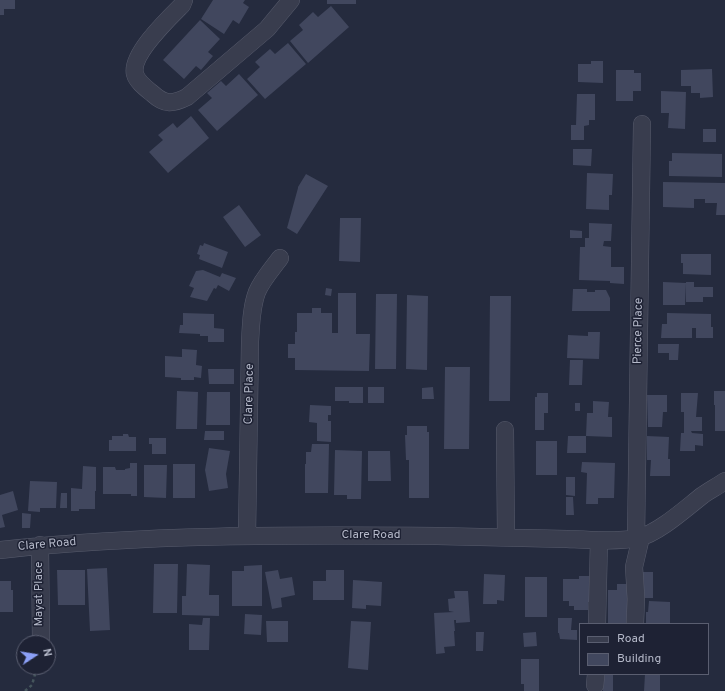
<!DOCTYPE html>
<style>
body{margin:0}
#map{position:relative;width:725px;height:691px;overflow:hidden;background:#252b3e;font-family:Overpass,sans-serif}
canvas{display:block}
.legend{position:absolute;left:579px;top:623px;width:130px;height:52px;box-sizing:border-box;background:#1e2234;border:1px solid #5a5e70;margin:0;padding:5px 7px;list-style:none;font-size:12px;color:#b5b9c9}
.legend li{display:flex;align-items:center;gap:8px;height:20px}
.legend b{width:20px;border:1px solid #5a5e70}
.north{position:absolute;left:16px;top:635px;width:40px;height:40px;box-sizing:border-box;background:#1e2234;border:1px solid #5a5e70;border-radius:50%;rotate:78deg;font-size:11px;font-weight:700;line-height:16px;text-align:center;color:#b5b9c9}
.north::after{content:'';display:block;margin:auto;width:14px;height:18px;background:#8ca0f7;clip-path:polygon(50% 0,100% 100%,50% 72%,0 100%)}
</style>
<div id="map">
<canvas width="725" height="691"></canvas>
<ul class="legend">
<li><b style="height:5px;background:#393d4e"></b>Road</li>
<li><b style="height:11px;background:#41475e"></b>Building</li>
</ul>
<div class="north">N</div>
</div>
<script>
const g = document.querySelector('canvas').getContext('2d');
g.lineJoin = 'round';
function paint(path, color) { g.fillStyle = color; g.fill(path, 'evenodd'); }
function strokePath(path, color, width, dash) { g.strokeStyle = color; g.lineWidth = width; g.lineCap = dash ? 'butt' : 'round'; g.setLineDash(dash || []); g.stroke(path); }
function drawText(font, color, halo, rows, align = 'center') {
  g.font = font + ' Overpass,sans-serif'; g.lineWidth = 3; g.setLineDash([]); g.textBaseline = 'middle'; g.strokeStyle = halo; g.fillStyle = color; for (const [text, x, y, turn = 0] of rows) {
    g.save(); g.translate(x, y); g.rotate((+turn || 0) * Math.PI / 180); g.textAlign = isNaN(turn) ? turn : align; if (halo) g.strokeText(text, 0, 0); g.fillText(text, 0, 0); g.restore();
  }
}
const building = new Path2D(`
 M0,0H15V9H4V15H0Z
 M213,0H245L243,3L249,7L239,24L233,20L224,34L201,19Z
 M327,0H356V4H327Z
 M331,6L349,27L308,63L290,41L303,30L299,25L313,12L318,17Z
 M200,20L220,39L208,52L213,56L201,70L196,66L184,79L163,60Z
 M288,43L306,64L265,99L247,79L260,67L255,62L270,49L275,54Z
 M591,61H603V83L578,82V64H591Z
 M712,69L713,97L700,98V93H691V86H681V70Z
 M616,70H634V73H641V91H633V101H616Z
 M239,74L258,95L217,131L198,110L212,98L207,93L221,81L226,86Z
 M661,91L686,92L685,129L668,128L669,113H661Z
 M577,94H595V120H589V125L584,126V140H571V125H576Z
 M191,116L209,138L168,173L149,152L163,140L158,135L173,123L177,128Z
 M703,129H716V142H703Z
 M573,149H592L591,166L573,165Z
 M672,153L722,154V177L669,176V161H672Z
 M587,173L613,174L612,195H609V210L586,209Z
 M306,174L328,186L297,234L287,228L298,188V187Z
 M663,182L725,183V215H716L717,203H705V199H694V208L663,207Z
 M239,205L261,235L245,247L223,217Z
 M340,218H361L360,262L339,261Z
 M589,223L612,224L611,241H604L603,246L611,247V267H624V284L610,283V281L579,280L580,247H585V238H589Z
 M570,230L582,231V238H570Z
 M204,243L228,252L222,268L199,259L200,255L197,254L200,245L203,246Z
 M681,254H711V275L683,274V263H681Z
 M203,270L220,277L222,273L236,278L229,291L218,285L216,289L214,288L207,301L190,297L194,288L189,286L196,271Z
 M663,282L686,283L685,305H663Z
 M686,282H694V287H713V297H703V302H686Z
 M326,288L332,289L331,296L325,295Z
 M573,289H587V292H595V290H606L610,298V311H572Z
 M338,293H356V334H370L369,371L295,370V358H288V344H295V332H297V313H312V308H321V313H332V333H338Z
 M376,294H397L396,369H375Z
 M407,295L428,296L427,370L406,369Z
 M490,296H511L510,401H489Z
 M183,313L214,314V328L224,329V342H208V336H200V334L179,333L180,325H183Z
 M667,313L711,314V327H713V338H696V328H692V338H661L662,324H667Z
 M588,332H600L599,359L567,358L568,335L588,336Z
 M658,344H679L678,360H669V353H658Z
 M182,349L197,350L196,365L202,366L201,378L194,377V380H181V378L165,377V356L182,357Z
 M570,360H583L582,385H569Z
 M445,367H470L469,449H444Z
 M208,369H234V384H209Z
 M335,387H363V403H349V401H335Z
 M368,387H384V403H368Z
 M433,387L434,399H422V388Z
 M177,391L198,392L197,429H176Z
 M714,391H725V431H715V405H714Z
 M207,392H230V425H206Z
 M537,393H548V413H544V430H535V397H537Z
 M681,393H698L696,417H702V431H691L692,433L703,434V446L695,445V451H680L681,433H684V412H681Z
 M647,395H667V412H663L662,427H648Z
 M593,401L609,402L608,417H612V437L586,436L587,413H593Z
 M575,403H580V411H575Z
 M310,405L331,406V415H328V421H331V442L317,441V423L309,422Z
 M407,426H427V432H429V498H409V460H406L405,435H407Z
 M205,431H224V440H204Z
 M123,434H128L129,437H136V451H109V440H112V436H123Z
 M568,436H586V453H567Z
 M647,436L669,437L668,459H670V476H650L651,460H647Z
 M149,438H166V454H152V444H149Z
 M536,441H557V475H536Z
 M312,444H329L328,493H305V464H306V452H311Z
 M209,448L230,451L226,474L228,488L209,491L205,470Z
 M335,450L362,451L361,499H347V495H334Z
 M368,451H390L391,481H368Z
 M582,462L615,463L614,498H598V504H586L587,473L581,472Z
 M130,463H137V496H131V494H103V467H115L116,470H125V469L130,468Z
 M173,464H195V498H173Z
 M144,465H167L166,498L144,497Z
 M83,466L96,467V491H95V509H79V511H71V488L82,489Z
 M566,477H575V496L566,495Z
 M30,481L57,482L56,508H40V512L28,511Z
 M13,491L18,510L2,515L5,527L0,528V495Z
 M61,493H67V508H60Z
 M566,497H573L574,515H566Z
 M22,513L31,514L30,528H22Z
 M154,564H178L177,613H153Z
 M187,564L210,565L209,595H219V616L182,615V596H186Z
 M262,565V606H232V571H244V566Z
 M107,568L110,630L90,631L87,569Z
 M57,570H85V605H58Z
 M278,570L280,579L292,577L295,595L281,598L282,607L272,609L265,572Z
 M326,570H344V600H313V581H326Z
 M643,572H653V598H643Z
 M484,574L505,575L504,601L497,600V604H483Z
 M579,576H591V602H588V610H574V606H569V601H563V579H579Z
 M525,577H547V617H525Z
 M353,580L382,582L381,606L366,605V609L352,608Z
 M0,581H11V590H13V612H0Z
 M617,584H630L629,624H608V590H617Z
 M454,591H468L470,622L456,623V620H454L455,631H454L455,646L444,647L445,653L436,654L434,613L454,612L449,611L448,599L455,598Z
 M649,601L670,602V624H646V612H648Z
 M245,614L262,615L261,635L244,634Z
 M203,618H210L209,650H189V624L202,625Z
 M558,618H572L571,630H577V640L560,639L559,633H558Z
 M266,621H288V642H267Z
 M351,621L371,622L368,670L348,668Z
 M476,632H484L483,651H476Z
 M536,632L537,646L524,647L523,633Z
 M521,659H539V691H524V684H521Z
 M602,674H613V691H603Z
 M645,674H660V691H644Z`);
const path = new Path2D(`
 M25,691L32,685L37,667`);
const minor = new Path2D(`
 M184,0L182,5C169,18 130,55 135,74C137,82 147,89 153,94C165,105 173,104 187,97L267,29L291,0
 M505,430L506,537
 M247,536L250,342C251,326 251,308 257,292C262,280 272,269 280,258
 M636,538L642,124
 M40,545L41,643
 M0,550C145,534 291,535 437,536C480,537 524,538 567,539C589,540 617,542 638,538C659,533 686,508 703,495C710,490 718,486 725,481
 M597,624L599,540
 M635,624L636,599L634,567L641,537
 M595,685L596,674`);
const streetNames = [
 ["Pierce Place",639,331,-89],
 ["Clare Place",250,394,-89],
 ["Clare Road",371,536],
 ["Clare Road",47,545,-5],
 ["Mayat Place",40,594,-90]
];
paint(building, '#41475e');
strokePath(minor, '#575b6c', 18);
strokePath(path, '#45555c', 2.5, [3, 3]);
strokePath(minor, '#393d4e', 17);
drawText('12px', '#b5b9c9', '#1e2234', streetNames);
</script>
